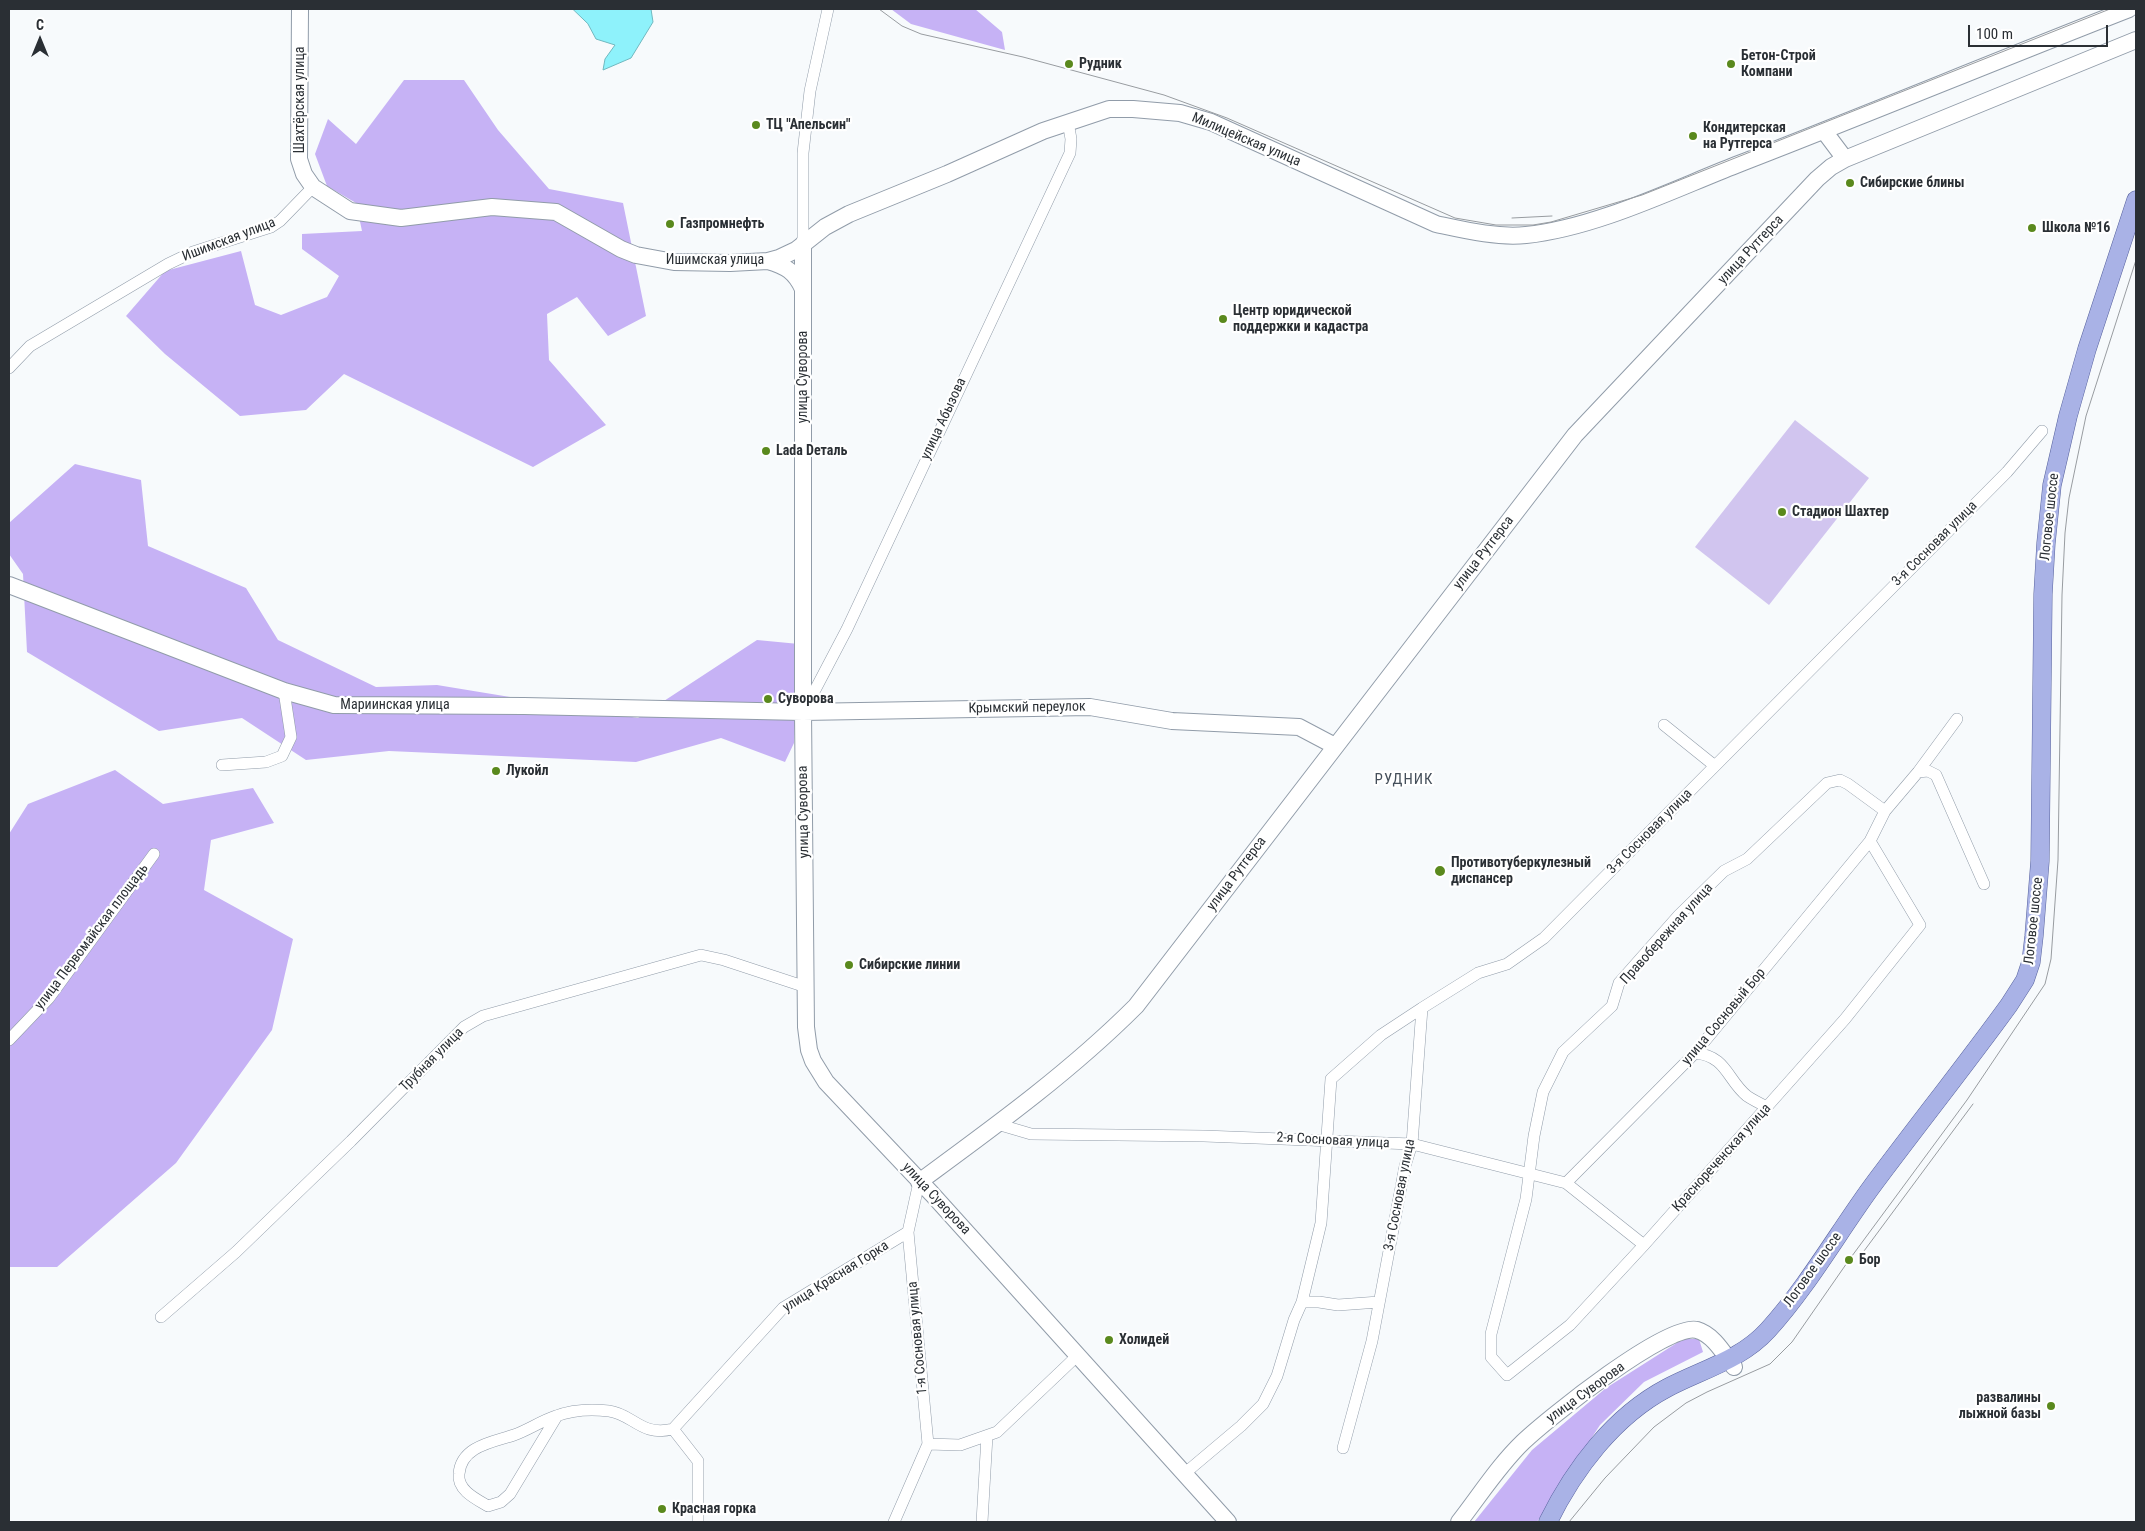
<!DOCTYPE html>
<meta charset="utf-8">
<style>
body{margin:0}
#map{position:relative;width:2145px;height:1531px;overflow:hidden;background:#f7fafc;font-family:"Roboto Condensed",sans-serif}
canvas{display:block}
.frame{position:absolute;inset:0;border:10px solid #2a2f34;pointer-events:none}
.north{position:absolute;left:15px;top:15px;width:50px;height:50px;-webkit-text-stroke:4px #fff;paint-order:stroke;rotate:0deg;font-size:14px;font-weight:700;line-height:20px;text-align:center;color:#2a2f34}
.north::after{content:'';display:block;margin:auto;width:18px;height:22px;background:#2a2f34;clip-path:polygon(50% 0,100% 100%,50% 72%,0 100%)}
.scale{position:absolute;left:1968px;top:25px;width:140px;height:22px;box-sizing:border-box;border:2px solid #2a2f34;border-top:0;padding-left:6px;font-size:15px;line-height:18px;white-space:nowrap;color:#2a2f34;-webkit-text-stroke:4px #fff;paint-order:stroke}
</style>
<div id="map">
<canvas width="2145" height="1531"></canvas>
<div class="frame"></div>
<div class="north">С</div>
<div class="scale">100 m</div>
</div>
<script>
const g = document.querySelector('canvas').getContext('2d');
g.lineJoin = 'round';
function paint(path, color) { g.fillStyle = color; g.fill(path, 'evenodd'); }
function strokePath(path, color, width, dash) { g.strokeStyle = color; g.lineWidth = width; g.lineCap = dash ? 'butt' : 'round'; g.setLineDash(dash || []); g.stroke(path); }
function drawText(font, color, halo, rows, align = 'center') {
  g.font = font + ' "Roboto Condensed",sans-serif'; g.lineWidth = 4.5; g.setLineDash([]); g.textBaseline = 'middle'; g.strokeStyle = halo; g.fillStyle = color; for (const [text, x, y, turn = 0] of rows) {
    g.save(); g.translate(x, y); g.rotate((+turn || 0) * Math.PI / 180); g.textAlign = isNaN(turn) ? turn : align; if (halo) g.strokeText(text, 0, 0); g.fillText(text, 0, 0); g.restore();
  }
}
const green = new Path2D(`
 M1795,420L1869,478L1769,605L1695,547Z`);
const forest = new Path2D(`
 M891,9H975L1002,32L1005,50L911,24Z
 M404,80H464L498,130L549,189L623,203L646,316L608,336L577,297L547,314L549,360L606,425L533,467L344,374L306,410L240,416L165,354L126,316L165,271L241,251L255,305L281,315L327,297L339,276L302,249V234L362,231L356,203L327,186L315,154L328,119L356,144Z
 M75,464L141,480L148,546L246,588L278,640L376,687L437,685L638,718L757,640L799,644L794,743L785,762L721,738L636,762L389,751L306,760L242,718L159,731L27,652L23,574L9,554V523Z
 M115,770L163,804L253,788L274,823L211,840L204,890L293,939L272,1030L176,1163L57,1267H9V834L28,804Z
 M1683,1339H1699L1703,1352L1644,1382L1600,1425L1537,1522H1474L1532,1450L1606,1388Z`);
const water = new Path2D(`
 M573,9H651L653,22L631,58L603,70L605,59L615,45L596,39L588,24Z`);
const minor = new Path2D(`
 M803,244V153L810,91L828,9
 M9,368L30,346L168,264L193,252L271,227L280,221L313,187
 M804,711L847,629L1070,153L1071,139L1068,122
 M1664,725L1715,766
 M222,765L266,762L282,756L291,737L284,691
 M1918,772L1928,771L1936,775L1984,884
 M1885,811L1848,784L1840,780L1827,783L1747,859L1724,871L1679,915L1619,983L1612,1006L1563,1052L1543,1092L1534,1136L1526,1199L1491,1334V1357L1507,1375L1570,1325L1644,1245L1845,1019L1920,925L1870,841L1885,811L1918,772L1957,719
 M9,1040L49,998L154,854
 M1695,1053C1727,1056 1727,1080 1747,1096C1753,1100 1761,1104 1767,1107
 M997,1124L1031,1134L1204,1136L1412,1144L1566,1183L1644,1245
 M1566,1183L1695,1053L1870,841
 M1302,1302H1319L1338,1305L1379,1302
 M161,1317L236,1252L351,1141L464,1027L483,1016L701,955L724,960L806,987
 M557,1416L510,1494L501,1502L488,1506C476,1499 457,1490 459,1474C461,1446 493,1442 514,1435C528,1430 541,1421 556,1416C572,1410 592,1409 609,1411C633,1414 641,1437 673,1429L698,1461V1522
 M673,1429L783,1308L908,1232L919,1182
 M928,1444L960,1445L997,1432L1078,1355
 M1343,1448L1372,1341L1405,1166L1412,1144L1422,1008L1478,973L1507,964L1544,938L2007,472L2042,431
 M1184,1474L1241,1426L1263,1404L1277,1376L1294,1320L1302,1302L1321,1223L1331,1079L1381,1035L1422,1008
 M894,1522L928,1444L908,1232
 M982,1522L987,1436`);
const secondary = new Path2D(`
 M300,9L299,159L304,174L313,187L350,211L401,218L492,207L556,212L621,249L636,255L674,262L730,263L768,261L779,258L796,250L825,227L849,214L947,174L1043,131L1109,109H1133L1180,113L1211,122L1436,224C1464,230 1497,238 1526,235C1595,228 1672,190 1736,165C1868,114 1998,60 2129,9
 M1824,131L1845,159
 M803,244V712L806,1027L809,1050L813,1061L826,1082L932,1194L1228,1522
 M768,261C786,266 795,272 803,289
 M9,585L284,691L334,705L524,706L803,712L1090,707L1172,721L1299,727L1335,746
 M919,1182C994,1127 1070,1072 1136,1006L1575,435L1817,179L1831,167L1845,159L2136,40
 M1459,1522C1480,1495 1499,1465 1523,1442C1547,1419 1668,1322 1697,1330C1714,1335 1724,1354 1734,1367`);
const primary = new Path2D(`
 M1548,1522C1574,1469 1614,1416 1667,1388C1701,1370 1741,1360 1768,1330C1807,1287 1836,1236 1870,1189C1916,1127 1964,1067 2009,1005L2025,980L2031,962L2034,936L2040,861L2043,594L2046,543L2052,485L2068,416L2087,349L2136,200`);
const tram = new Path2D(`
 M879,9L902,26L921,34L1023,57L1164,95L1227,118L1455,218L1496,225H1533L1551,222L1642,195L2110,9
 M1512,218L1552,216
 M1864,1251L1973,1104
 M1569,1522L1605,1478L1654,1427L1686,1403L1707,1392L1770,1364L1792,1342L1849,1260L1967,1100L2045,984L2051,959L2058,860L2062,595L2065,533L2069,498L2086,416L2136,260`);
const markers = [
 [1069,64,5,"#5a891d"],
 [1731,64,5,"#5a891d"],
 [756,125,5,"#5a891d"],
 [1693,136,5,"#5a891d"],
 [1850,183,5,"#5a891d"],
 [670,224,5,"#5a891d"],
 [2032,228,5,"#5a891d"],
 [1223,319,5,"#5a891d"],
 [766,451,5,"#5a891d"],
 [1782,512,5,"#5a891d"],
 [768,699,5,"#5a891d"],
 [496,771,5,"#5a891d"],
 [1440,871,6,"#5a891d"],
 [849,965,5,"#5a891d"],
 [1849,1260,5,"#5a891d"],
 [1109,1340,5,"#5a891d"],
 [2051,1406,5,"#5a891d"],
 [662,1509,5,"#5a891d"]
];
const poiNames = [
 ["Бетон-Строй",1741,56],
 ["Компани",1741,72],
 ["Рудник",1079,64],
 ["ТЦ \"Апельсин\"",766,125],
 ["Кондитерская",1703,128],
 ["на Рутгерса",1703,144],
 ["Сибирские блины",1860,183],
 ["Газпромнефть",680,224],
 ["Школа №16",2042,228],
 ["Центр юридической",1233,311],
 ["поддержки и кадастра",1233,327],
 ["Lada Dеталь",776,451],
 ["Стадион Шахтер",1792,512],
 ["Суворова",778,699],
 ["Лукойл",506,771],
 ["Противотуберкулезный",1451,863],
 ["диспансер",1451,879],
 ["Сибирские линии",859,965],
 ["Бор",1859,1260],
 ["Холидей",1119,1340],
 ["развалины",2041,1398,"right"],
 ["лыжной базы",2041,1414,"right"],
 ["Красная горка",672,1509]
];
const streetNames = [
 ["Шахтёрская улица",300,100,-90],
 ["Милицейская улица",1246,140,23],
 ["Ишимская улица",229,240,-21],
 ["улица Рутгерса",1751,250,-47],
 ["Ишимская улица",715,260],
 ["улица Суворова",803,377,-90],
 ["улица Абызова",944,419,-65],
 ["Логовое шоссе",2050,517,-84],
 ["3-я Сосновая улица",1935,544,-45],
 ["улица Рутгерса",1484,553,-52],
 ["Мариинская улица",395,705],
 ["Крымский переулок",1027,708,-1],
 ["улица Суворова",804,812,-91],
 ["3-я Сосновая улица",1650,832,-45],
 ["улица Рутгерса",1237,874,-53],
 ["Логовое шоссе",2034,921,-84],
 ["Правобережная улица",1667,934,-48],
 ["улица Первомайская площадь",92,937,-53],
 ["улица Сосновый Бор",1724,1017,-50],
 ["Трубная улица",432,1060,-45],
 ["2-я Сосновая улица",1333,1141,3],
 ["Краснореченская улица",1722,1158,-48],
 ["3-я Сосновая улица",1400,1195,-79],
 ["улица Суворова",936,1199,47],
 ["Логовое шоссе",1813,1270,-54],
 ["улица Красная Горка",836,1277,-32],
 ["1-я Сосновая улица",918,1338,-95],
 ["улица Суворова",1586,1393,-36]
];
const neighbourhoodNames = [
 ["РУДНИК",1404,780]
];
paint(green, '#d1c5ef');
paint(forest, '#c6b2f5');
paint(water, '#8ef2fb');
strokePath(water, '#70b8bf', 1);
strokePath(minor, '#919ca9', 12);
strokePath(secondary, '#919ca9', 18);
strokePath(primary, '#57629d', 19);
strokePath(minor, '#fff', 11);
strokePath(secondary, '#fff', 16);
strokePath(primary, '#a9b2e6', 18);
strokePath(tram, '#989ca0', 1);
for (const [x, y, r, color] of markers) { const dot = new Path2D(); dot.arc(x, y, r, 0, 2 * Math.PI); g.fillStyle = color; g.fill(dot); strokePath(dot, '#fff', 2); }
drawText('bold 14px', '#2a2f34', '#fff', poiNames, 'left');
drawText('14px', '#2a2f34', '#fff', streetNames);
g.letterSpacing = '1px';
drawText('15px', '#454f5a', '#fff', neighbourhoodNames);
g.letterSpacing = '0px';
</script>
